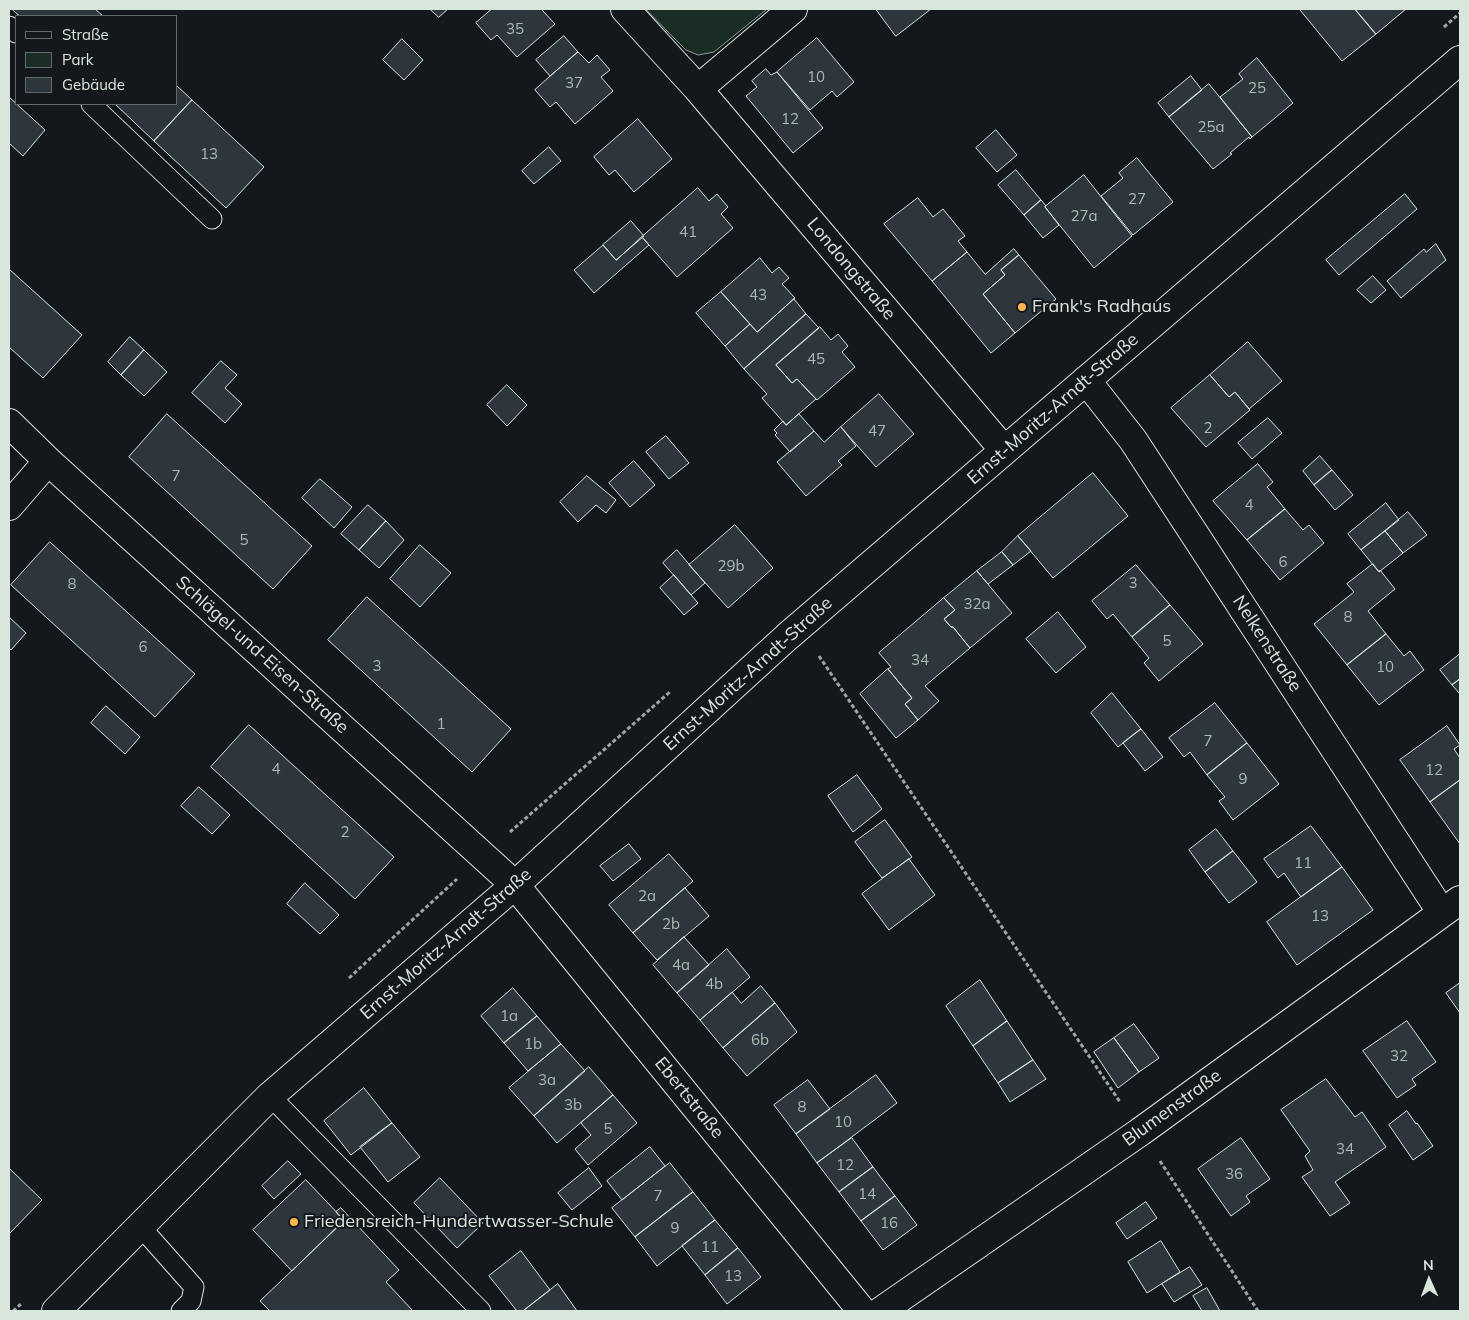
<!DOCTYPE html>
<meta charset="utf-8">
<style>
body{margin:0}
#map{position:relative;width:1469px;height:1320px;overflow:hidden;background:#14181c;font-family:Mulish,sans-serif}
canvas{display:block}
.frame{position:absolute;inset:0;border:10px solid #d8e6dc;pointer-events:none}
.legend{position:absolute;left:15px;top:15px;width:162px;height:90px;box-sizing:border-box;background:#14181c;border:1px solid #626a69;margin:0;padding:6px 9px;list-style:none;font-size:15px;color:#d8e6dc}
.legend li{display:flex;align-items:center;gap:10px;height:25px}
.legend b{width:25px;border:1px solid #626a69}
.north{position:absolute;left:1404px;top:1255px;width:50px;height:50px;-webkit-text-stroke:4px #14181c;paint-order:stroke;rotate:358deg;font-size:14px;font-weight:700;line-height:20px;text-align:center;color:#d8e6dc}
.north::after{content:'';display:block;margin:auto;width:18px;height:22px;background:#d8e6dc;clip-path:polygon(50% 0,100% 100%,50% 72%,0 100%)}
</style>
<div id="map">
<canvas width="1469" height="1320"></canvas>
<div class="frame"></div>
<ul class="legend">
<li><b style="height:6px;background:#14181c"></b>Straße</li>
<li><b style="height:14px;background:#1a2d24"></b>Park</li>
<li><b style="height:14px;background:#2c363c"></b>Gebäude</li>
</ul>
<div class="north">N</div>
</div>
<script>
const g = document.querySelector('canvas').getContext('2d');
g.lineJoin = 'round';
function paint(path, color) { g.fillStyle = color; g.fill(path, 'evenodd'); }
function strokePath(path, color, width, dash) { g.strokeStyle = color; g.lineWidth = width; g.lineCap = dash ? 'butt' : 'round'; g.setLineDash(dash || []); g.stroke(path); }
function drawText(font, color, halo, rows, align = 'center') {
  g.font = font + ' Mulish,sans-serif'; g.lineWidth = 4; g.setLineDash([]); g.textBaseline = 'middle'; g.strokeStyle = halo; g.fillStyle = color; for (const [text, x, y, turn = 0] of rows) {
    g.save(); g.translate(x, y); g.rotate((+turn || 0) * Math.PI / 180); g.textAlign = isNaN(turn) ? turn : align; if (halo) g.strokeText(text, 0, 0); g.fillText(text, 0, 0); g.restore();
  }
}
const green = new Path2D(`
 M646,9H767L714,52L698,55L686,50Z`);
const building = new Path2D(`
 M12,9H95L103,16H20Z
 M430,9H448L439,17Z
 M492,9H541L555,24L517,57L497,35L491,40L476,23Z
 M876,9H931L896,36Z
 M1301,9H1355L1376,34L1342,61L1300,10Z
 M1355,9H1406L1376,34Z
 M564,36L578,52L550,76L536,60Z
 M817,38L854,82L837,97L832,91L810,110L777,72Z
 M402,39L423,60L404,80L383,60Z
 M578,52L589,63L597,55L610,70L601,77L613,91L575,124L556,102L550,107L535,90Z
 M1257,58L1293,103L1252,137L1220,97L1243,79L1239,74Z
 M766,69L771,75L777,72L823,128L793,153L746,96L757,87L752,81Z
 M1191,76L1202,90L1169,117L1158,103Z
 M1209,84L1252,137L1250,139L1249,137L1230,153L1232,154L1213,169L1169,117Z
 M176,85L192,100L154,141L115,104H176Z
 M9,97L45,130L23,156L9,143Z
 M192,100L264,167L226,208L154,141Z
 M638,119L672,159L634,192L615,170L609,175L594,157Z
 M996,130L1017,155L997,172L976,148Z
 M549,147L561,161L534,184L522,171Z
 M1137,158L1173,202L1133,235L1101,196L1123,178L1119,173Z
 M1016,170L1041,200L1024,215L998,185Z
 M1084,175L1132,236L1094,268L1045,207Z
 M698,188L709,201L717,194L728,207L721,214L733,228L677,277L642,237Z
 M1405,194L1417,209L1339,275L1326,260Z
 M918,198L933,217L943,209L965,236L958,241L967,252L932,281L884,224Z
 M1041,200L1046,206L1045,207L1059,225L1043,238L1024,215Z
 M631,221L644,236L616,260L603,245Z
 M642,237L649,245L594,293L574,270L603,245L616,260Z
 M1436,244L1446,260L1401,298L1387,281L1424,249L1426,252Z
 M1014,249L1019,255L1001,270L1005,275L983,294L1015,333L991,353L932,281L967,252L985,274Z
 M1019,255L1056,299L1015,333L983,294L1005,275L1001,270Z
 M760,258L772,273L779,267L789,278L782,284L795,298L757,332L721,292Z
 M9,269L82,335L43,378L9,347Z
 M1373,276L1386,290L1371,303L1357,290Z
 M721,292L750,324L725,346L696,313Z
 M794,299L806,314L744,369L725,346L750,324L757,332Z
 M806,314L819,328L776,365L792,383L797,379L816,399L786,425L762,398L767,394L744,369Z
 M820,327L831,340L838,334L848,346L842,352L855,367L817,400L797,379L792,383L776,365Z
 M130,337L144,350L121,375L108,362Z
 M1248,342L1282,381L1249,409L1235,392L1229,397L1210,375Z
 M144,350L167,372L144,396L121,375Z
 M221,361L237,375L225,388L242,404L225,423L192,393Z
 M1210,375L1229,397L1235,392L1250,410L1206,447L1171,408Z
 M507,385L527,405L507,426L487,405Z
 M879,394L914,434L876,467L841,427Z
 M167,414L312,546L273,589L129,457Z
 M799,414L814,431L790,452L775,435L777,433L774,430L783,421L786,425Z
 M1268,418L1282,433L1252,459L1238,443Z
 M841,427L856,446L838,461L842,465L806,496L777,462L814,431L824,442Z
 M666,436L689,463L669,479L646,452Z
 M1320,456L1332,470L1314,485L1303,471Z
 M634,461L655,485L630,507L609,483Z
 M1258,464L1273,482L1267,487L1285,509L1247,540L1213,501Z
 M1332,470L1353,495L1335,510L1314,485Z
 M1093,473L1128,516L1053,578L1018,536Z
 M587,476L616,500L606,513L596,505L578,522L560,502Z
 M320,479L352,507L334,528L302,498Z
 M1386,503L1399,520L1361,550L1348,534Z
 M368,505L386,521L359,550L341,534Z
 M1285,509L1303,530L1309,525L1324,543L1280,580L1247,540Z
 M1408,512L1427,535L1403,553L1385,531Z
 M386,521L404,540L379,568L359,550Z
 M735,525L773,568L728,608L689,565Z
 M1385,531L1403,553L1379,572L1361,550Z
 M1018,536L1031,551L1013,565L1002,552Z
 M50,542L195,674L155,717L11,585Z
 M420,545L451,573L420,607L390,579Z
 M677,550L705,583L691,595L663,563Z
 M1002,552L1013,565L988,584L977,571Z
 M1373,564L1379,572L1380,570L1395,589L1368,611L1386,634L1347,665L1314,624L1354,592L1347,584Z
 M1136,565L1170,605L1132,637L1113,614L1107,619L1092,601Z
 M977,571L1012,613L970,648L953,627H951L944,619L955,610L944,598Z
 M674,575L698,603L684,615L660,588Z
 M367,597L511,729L472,772L328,640Z
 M944,598L955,610L944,619L951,627H953L970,648L925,686L939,701L918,720L905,704L912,698L888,669L891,667L879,653Z
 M1170,605L1203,644L1159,681L1144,663L1149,658L1132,637Z
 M1058,612L1086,647L1056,673L1026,639Z
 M9,617L26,633L11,650L9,648Z
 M1386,634L1404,656L1410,651L1424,670L1379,705L1347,665Z
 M1460,654V679L1452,685L1440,670Z
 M888,669L912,698L905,704L918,720L896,738L860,694Z
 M1460,679V694L1452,685Z
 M1112,693L1141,729L1118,747L1091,713Z
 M1215,703L1247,743L1207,775L1190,752L1184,757L1169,738Z
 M106,706L140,737L125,754L91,723Z
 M249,725L394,857L355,899L211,767Z
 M1447,726L1460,745L1454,749L1460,758V780L1430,802L1400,760Z
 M1141,729L1163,757L1145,771L1123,743Z
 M1247,743L1279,784L1233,820L1219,801L1225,797L1207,775Z
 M857,775L882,809L853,832L828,796Z
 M1460,780V844L1430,802Z
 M199,787L230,815L212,834L181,806Z
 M885,820L912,857L882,878L855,842Z
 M1311,826L1342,867L1301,897L1284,873L1278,878L1264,859Z
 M1216,829L1233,851L1205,872L1189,850Z
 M629,844L641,859L613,881L600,866Z
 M1233,851L1257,882L1229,903L1205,872Z
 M669,854L693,881L633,933L609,905Z
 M909,859L935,895L889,930L862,894Z
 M1342,867L1373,910L1297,965L1267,922Z
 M305,883L339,915L320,934L287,904Z
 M685,888L709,916L657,960L633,933Z
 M684,937L709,965L677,993L653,965Z
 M727,949L750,977L700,1020L677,993Z
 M980,980L1007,1021L973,1046L946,1006Z
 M1460,983V1013L1446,993Z
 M761,986L775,1003L723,1048L700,1020L732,992L741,1003Z
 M513,988L537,1016L504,1043L481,1016Z
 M775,1003L797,1032L747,1076L723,1048Z
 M537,1016L561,1044L528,1071L504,1043Z
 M1007,1021L1033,1060L998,1083L973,1046Z
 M1407,1021L1436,1062L1412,1079L1416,1085L1397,1098L1363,1051Z
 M1134,1024L1159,1058L1139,1072L1114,1038Z
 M1114,1038L1139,1072L1118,1088L1094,1052Z
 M561,1044L585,1071L534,1116L509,1088Z
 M1033,1060L1046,1079L1010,1102L998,1083Z
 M589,1067L613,1095L557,1143L534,1116Z
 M876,1075L897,1103L817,1163L796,1134Z
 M1326,1079L1355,1117L1362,1112L1386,1147L1335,1182L1350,1203L1330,1216L1302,1177L1313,1170L1305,1156L1310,1151L1281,1110Z
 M808,1080L830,1109L796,1134L774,1105Z
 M364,1088L392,1123L351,1155L324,1121Z
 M613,1095L637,1123L588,1165L575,1149L591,1135L581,1123Z
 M1407,1111L1416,1124L1417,1123L1433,1146L1413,1160L1389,1125Z
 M392,1123L420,1157L388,1182L360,1147Z
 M852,1138L873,1167L839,1192L817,1163Z
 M1241,1138L1270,1179L1246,1196L1250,1202L1231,1216L1198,1169Z
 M650,1147L665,1166L622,1200L607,1181Z
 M288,1161L301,1174L274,1199L262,1186Z
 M670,1163L693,1192L635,1237L612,1208Z
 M873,1167L895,1196L861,1221L839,1192Z
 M9,1168L42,1200L9,1234Z
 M589,1168L602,1186L572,1210L558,1193Z
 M440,1178L483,1223L457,1248L414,1203Z
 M306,1180L344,1220L292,1271L253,1230Z
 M693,1192L715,1220L657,1266L635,1237Z
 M895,1196L917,1225L883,1250L861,1221Z
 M1146,1202L1157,1218L1127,1239L1116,1223Z
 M341,1208L399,1270L386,1282L413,1311H270L260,1301L344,1221L336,1212Z
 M715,1220L738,1248L705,1275L682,1246Z
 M1161,1241L1180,1272L1147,1293L1128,1262Z
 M738,1248L761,1277L727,1304L705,1275Z
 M521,1251L550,1290L523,1311H517L489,1276Z
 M1190,1267L1202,1285L1174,1302L1162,1284Z
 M558,1284L577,1311H523Z
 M1207,1288L1220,1311H1202L1193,1296Z`);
const path = new Path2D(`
 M1444,27L1460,13
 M819,656L1120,1102
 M510,832L671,691
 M349,978L457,879
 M1160,1161L1258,1311
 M13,1311L22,1303`);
const lane = new Path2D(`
 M9,26L16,33
 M91,104L212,219
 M270,1096L481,1311
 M140,1226L194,1287L191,1301L181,1311`);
const street = new Path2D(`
 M625,9L698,89
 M793,9L698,89L1004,450
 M1086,380L1133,440L1442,913
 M9,423L48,461L515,885L862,1311
 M9,506L48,461
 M56,1311L270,1096L515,885L788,636L1460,60
 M881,1311L1140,1132L1460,900`);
const markers = [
 [1022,307,5,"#ffb74d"],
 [294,1222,5,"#ffb74d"]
];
const numberNames = [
 ["35",515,29],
 ["10",816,77],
 ["37",574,83],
 ["25",1257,88],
 ["12",790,119],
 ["25a",1211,127],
 ["13",209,154],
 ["27",1137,199],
 ["27a",1084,216],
 ["41",688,232],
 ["43",758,295],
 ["45",816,359],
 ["2",1208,428],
 ["47",877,431],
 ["7",176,476],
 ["4",1249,505],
 ["5",244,540],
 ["6",1283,562],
 ["29b",731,566],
 ["3",1133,583],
 ["8",72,584],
 ["32a",977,604],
 ["8",1348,617],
 ["5",1167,641],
 ["6",143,647],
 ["34",920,660],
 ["3",377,666],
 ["10",1385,667],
 ["1",441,724],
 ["7",1208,741],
 ["4",276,769],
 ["12",1434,770],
 ["9",1243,779],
 ["2",345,832],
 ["11",1303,863],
 ["2a",647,896],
 ["13",1320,916],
 ["2b",671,924],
 ["4a",681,965],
 ["4b",714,984],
 ["1a",509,1016],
 ["6b",760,1040],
 ["1b",533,1044],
 ["32",1399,1056],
 ["3a",547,1080],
 ["3b",573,1105],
 ["8",802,1107],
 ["10",843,1122],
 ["5",608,1129],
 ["34",1345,1149],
 ["12",845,1165],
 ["36",1234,1174],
 ["14",867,1194],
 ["7",658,1196],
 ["16",889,1223],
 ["9",675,1228],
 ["11",710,1247],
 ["13",733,1276]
];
const streetNames = [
 ["Londongstraße",851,269,50],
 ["Ernst-Moritz-Arndt-Straße",1053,409,-41],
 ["Nelkenstraße",1267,644,57],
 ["Schlägel-und-Eisen-Straße",262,655,42],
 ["Ernst-Moritz-Arndt-Straße",748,674,-42],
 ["Ernst-Moritz-Arndt-Straße",446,944,-41],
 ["Ebertstraße",689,1098,51],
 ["Blumenstraße",1172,1108,-36]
];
const poiNames = [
 ["Frank's Radhaus",1032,307],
 ["Friedensreich-Hundertwasser-Schule",304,1222]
];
paint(green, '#1a2d24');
strokePath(green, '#939e99', 1);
paint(building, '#2c363c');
strokePath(building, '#d8e6dc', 1);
strokePath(lane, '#d8e6dc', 21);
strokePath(street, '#d8e6dc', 30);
strokePath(path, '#9da8a2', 3, [4, 2.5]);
strokePath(lane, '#14181c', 19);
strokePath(street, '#14181c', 28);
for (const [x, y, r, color] of markers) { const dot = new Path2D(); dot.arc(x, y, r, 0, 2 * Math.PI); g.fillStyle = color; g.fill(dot); strokePath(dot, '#14181c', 2); }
drawText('15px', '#adbab4', null, numberNames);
drawText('18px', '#d8e6dc', '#14181c', streetNames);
drawText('18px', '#d8e6dc', '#14181c', poiNames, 'left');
</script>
